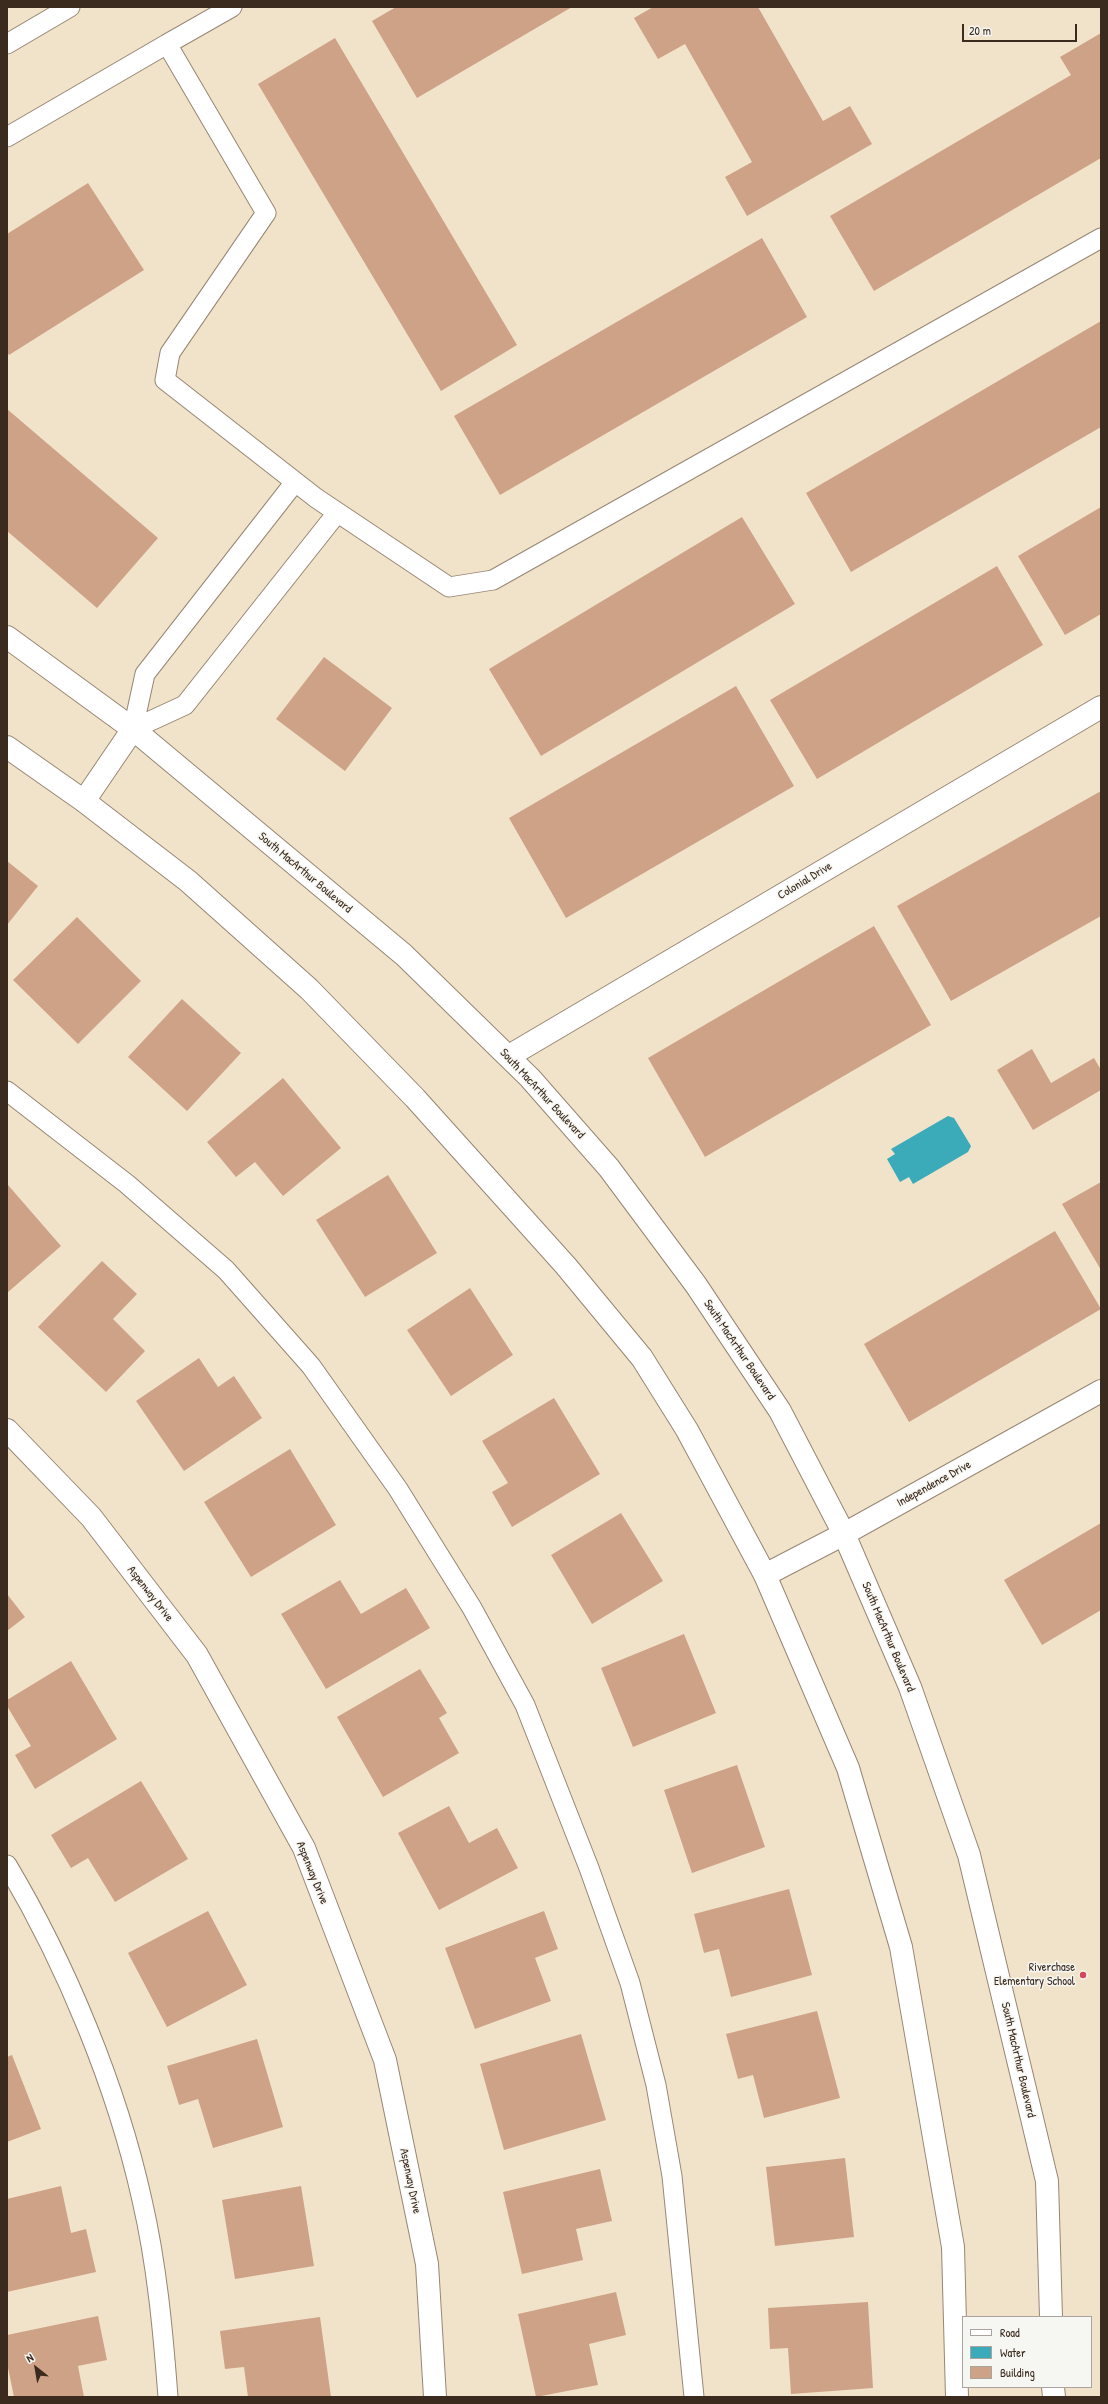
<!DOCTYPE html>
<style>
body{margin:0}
#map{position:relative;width:1108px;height:2404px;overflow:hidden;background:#f1e3c9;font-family:"Patrick Hand",sans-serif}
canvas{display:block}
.frame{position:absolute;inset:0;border:8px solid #3b2a1e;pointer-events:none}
.legend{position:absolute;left:962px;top:2316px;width:130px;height:72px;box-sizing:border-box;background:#f6f6f2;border:1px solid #aba49d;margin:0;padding:5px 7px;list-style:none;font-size:12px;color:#3b2a1e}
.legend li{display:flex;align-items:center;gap:8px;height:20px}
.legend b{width:20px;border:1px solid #aba49d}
.north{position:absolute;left:16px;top:2348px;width:40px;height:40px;-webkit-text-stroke:3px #f6f6f2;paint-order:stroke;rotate:329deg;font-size:11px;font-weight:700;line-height:16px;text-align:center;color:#3b2a1e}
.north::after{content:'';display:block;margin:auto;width:14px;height:18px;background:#3b2a1e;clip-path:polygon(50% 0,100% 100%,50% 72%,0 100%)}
.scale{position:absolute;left:962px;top:24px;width:115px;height:18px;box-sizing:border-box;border:2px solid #3b2a1e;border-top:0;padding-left:5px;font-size:12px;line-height:14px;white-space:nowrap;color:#3b2a1e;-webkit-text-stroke:3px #f6f6f2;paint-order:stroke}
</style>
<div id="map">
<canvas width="1108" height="2404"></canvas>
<div class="frame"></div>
<ul class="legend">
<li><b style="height:5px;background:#fff"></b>Road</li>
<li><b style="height:11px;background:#3baab9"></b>Water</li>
<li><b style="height:11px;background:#cea287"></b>Building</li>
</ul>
<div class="north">N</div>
<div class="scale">20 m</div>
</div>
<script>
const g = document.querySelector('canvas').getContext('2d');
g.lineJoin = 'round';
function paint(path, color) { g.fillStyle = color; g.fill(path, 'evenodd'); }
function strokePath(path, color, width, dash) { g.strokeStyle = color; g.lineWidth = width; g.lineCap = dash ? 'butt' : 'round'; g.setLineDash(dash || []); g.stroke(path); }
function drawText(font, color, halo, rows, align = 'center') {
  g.font = font + ' "Patrick Hand",sans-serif'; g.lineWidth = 3; g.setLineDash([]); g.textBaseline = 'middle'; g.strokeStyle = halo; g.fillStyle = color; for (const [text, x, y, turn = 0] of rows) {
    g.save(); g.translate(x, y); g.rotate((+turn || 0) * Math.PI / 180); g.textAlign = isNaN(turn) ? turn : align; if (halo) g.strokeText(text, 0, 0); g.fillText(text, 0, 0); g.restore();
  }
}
const water = new Path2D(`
 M948,1116L954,1118L971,1146L968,1152L913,1184L909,1177L900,1182L887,1159L895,1154L891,1149Z`);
const building = new Path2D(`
 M396,7H572L417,98L372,21Z
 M653,7H758L823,121L850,106L872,144L747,216L725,177L752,162L685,44L658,59L634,18Z
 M1101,33V158L874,291L830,216L1071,75L1060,57Z
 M335,38L517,345L441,391L258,84Z
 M88,183L144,270L9,355L7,352V234Z
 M762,238L807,317L500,495L454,416Z
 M1101,321V427L851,572L806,493Z
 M7,409L158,538L97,608L7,531Z
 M1101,507V614L1065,635L1018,556Z
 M742,517L795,604L541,756L489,669Z
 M997,566L1043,645L817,779L770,700Z
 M324,657L392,708L345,771L276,719Z
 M736,686L794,786L566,918L509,818Z
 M1101,791V916L951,1001L897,906Z
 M7,861L38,886L7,925Z
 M77,917L141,981L78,1044L13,980Z
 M874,926L931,1025L705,1157L648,1058Z
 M182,999L241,1053L187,1111L128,1057Z
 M1032,1049L1051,1083L1094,1058L1101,1070V1090L1033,1130L997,1070Z
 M283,1078L341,1148L283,1196L255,1162L236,1177L207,1142Z
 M388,1175L437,1253L365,1297L316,1220Z
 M1101,1182V1270L1062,1204Z
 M8,1185L61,1246L7,1293V1186Z
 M1055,1231L1101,1309L909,1422L864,1344Z
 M102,1261L137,1294L113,1319L145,1351L106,1392L38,1327Z
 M470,1288L513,1355L451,1396L407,1330Z
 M199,1358L218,1387L234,1376L262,1418L184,1471L136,1401Z
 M554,1398L600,1474L512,1527L492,1492L508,1483L482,1441Z
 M290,1449L336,1525L251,1577L204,1502Z
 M621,1513L663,1581L592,1624L551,1555Z
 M1101,1523V1610L1042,1645L1004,1580Z
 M340,1580L361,1614L406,1588L430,1628L326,1689L281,1614Z
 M7,1594L25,1617L7,1631Z
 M684,1634L716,1713L633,1747L601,1668Z
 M71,1661L117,1739L35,1789L15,1755L31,1746L7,1706V1700Z
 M420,1669L447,1713L439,1718L459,1753L383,1797L337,1717Z
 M737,1765L765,1847L692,1873L664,1790Z
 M141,1781L188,1859L115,1902L88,1858L71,1868L51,1835Z
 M449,1806L469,1843L497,1828L518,1868L439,1910L398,1833Z
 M789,1889L812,1975L731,1997L719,1949L704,1953L694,1914Z
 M208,1911L247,1985L167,2027L128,1953Z
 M544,1911L558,1949L535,1958L551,2001L475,2029L445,1948Z
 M817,2011L840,2098L764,2118L753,2075L738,2079L726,2034Z
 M581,2034L606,2120L504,2150L480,2064Z
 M257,2039L283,2127L213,2148L198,2099L179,2105L167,2066Z
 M12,2055L41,2129L7,2142V2057Z
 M845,2158L854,2237L775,2246L766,2167Z
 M600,2169L612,2221L576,2229L583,2260L522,2274L503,2192Z
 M61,2186L71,2233L86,2229L96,2272L7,2292V2199Z
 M301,2186L314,2266L235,2279L222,2200Z
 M616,2292L626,2335L589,2344L598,2385L536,2397L518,2314Z
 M868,2302L873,2388L791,2394L788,2348L770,2349L768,2308Z
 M98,2316L107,2360L78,2366L84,2397H14L7,2363V2335Z
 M320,2317L331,2397H248L244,2367L225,2369L220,2331Z`);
const lane = new Path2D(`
 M232,7L167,44L266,213L170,353L165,380L316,498L449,587L493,580L1101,238
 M7,44L70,7
 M7,137L167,44
 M133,729L185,705L337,513
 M133,729L145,674L295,482
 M7,1091L127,1184L226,1270L311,1366L398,1489L472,1608L525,1705L589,1868L630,1983L656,2085L672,2176L694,2397
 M7,1865C66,1964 117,2087 142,2200C157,2265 163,2331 168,2397`);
const street = new Path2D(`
 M509,1056L1101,707
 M7,1430L91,1517L197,1655L304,1848L385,2060L427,2264L435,2397
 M765,1575L844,1534L1101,1391`);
const secondary = new Path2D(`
 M7,637L133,729L404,955L530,1078L609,1168L696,1285L780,1411L844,1534L910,1687L969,1855L1047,2181L1051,2317
 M7,747L84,801L188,881L309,989L415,1098L566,1266L642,1358L687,1430L765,1575L848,1768L901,1947L953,2247L957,2397
 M84,801L133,729
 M1053,2387L1054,2397`);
const markers = [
 [1083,1975,4,"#d1495b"]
];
const streetNames = [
 ["South MacArthur Boulevard",305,873,40],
 ["Colonial Drive",805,881,-31],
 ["South MacArthur Boulevard",542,1094,47],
 ["South MacArthur Boulevard",739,1350,56],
 ["Independence Drive",934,1484,-29],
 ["Aspenway Drive",150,1594,52],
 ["South MacArthur Boulevard",888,1637,67],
 ["Aspenway Drive",312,1873,68],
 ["South MacArthur Boulevard",1018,2060,77],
 ["Aspenway Drive",410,2181,78]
];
const poiNames = [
 ["Riverchase",1075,1968],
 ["Elementary School",1075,1982]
];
paint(water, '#3baab9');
paint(building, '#cea287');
strokePath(lane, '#968674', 21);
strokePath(street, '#968674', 24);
strokePath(secondary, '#968674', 24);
strokePath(lane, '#fff', 19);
strokePath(street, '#fff', 22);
strokePath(secondary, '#fff', 22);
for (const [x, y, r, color] of markers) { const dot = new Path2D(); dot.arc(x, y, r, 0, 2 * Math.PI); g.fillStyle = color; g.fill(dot); strokePath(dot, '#f6f6f2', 1.5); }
drawText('12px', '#3b2a1e', '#f6f6f2', streetNames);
drawText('12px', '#3b2a1e', '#f6f6f2', poiNames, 'right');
</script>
